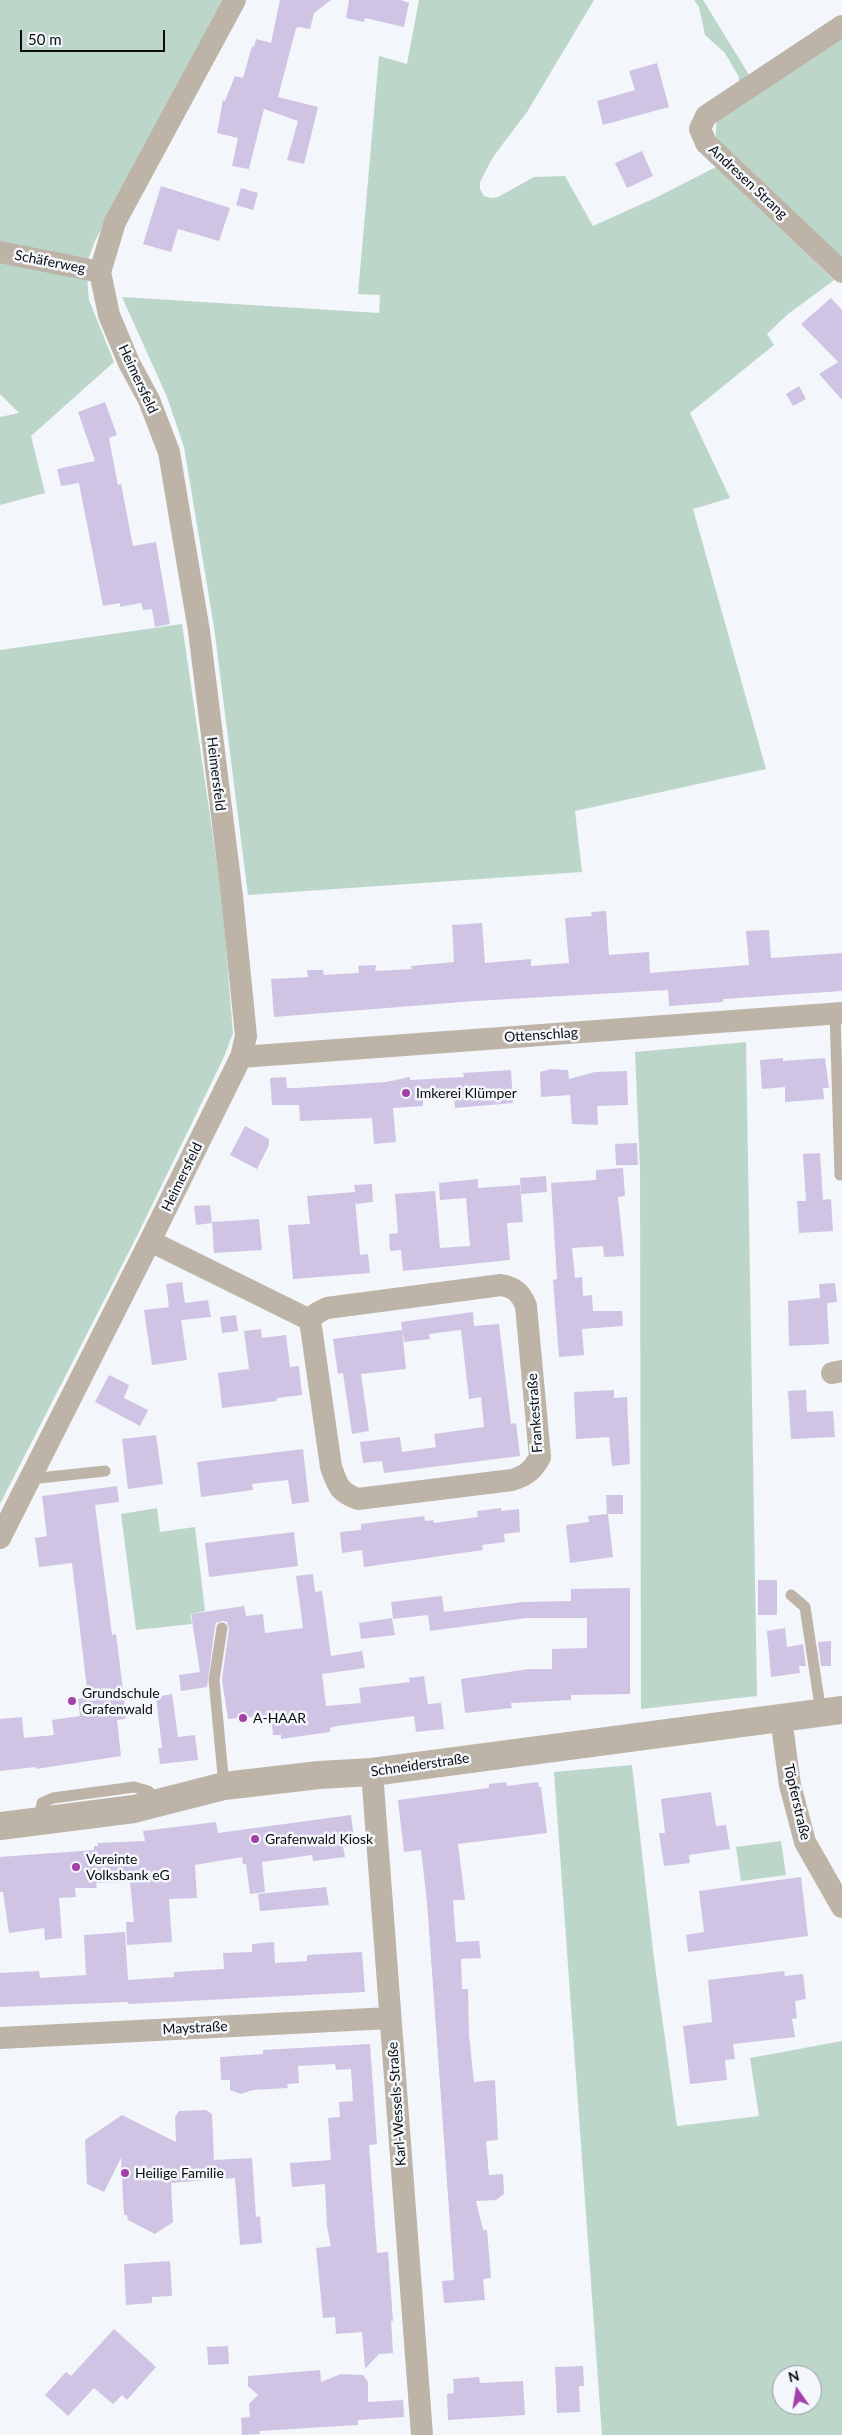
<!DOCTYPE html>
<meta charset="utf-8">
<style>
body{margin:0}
#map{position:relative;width:842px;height:2435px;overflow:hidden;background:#f3f6fb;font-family:Lato,sans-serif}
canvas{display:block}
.north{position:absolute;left:772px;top:2365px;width:50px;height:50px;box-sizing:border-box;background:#f3f6fb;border:1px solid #97999c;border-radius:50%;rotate:347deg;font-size:14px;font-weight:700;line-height:20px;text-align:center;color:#0c0d0e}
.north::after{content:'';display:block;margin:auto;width:18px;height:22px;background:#a341a8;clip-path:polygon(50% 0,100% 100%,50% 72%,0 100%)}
.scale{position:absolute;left:20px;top:30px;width:145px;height:22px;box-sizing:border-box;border:2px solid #0c0d0e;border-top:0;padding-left:6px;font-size:15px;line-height:18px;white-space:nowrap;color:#0c0d0e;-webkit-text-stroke:4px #f3f6fb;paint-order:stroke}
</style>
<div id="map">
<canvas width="842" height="2435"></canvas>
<div class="north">N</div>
<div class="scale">50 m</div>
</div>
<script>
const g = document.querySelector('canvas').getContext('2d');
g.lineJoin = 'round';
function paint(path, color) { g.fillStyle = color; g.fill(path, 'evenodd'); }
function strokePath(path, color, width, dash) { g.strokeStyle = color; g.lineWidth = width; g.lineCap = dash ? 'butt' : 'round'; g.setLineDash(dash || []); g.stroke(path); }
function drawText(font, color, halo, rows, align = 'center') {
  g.font = font + ' Lato,sans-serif'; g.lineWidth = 5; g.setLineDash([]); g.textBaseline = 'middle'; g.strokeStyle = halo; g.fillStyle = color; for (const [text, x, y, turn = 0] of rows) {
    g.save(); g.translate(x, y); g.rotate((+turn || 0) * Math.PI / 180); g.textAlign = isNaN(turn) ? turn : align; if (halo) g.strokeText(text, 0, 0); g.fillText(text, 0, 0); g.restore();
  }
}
const green = new Path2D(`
 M0,0H225L95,241L86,265L89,300L114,362L31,436L45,493L0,505V417L19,413L0,394Z
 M419,0H594L527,112L493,157L480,182V189L484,196L491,198L498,197L534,177L565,176L593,226L655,198L716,167L834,280L787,315L767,334L774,345L690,413L730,498L693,509L766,769L575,811L582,872L248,895L214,627L184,447L167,397L122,297L379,313L380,295L358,294L379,56L407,64Z
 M694,0H703L751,78L739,86V77L725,53L705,35L699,7Z
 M842,31V265L715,144L717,116Z
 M182,624L222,898L233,1033L224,1057L137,1236L0,1504V650Z
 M746,1042L757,1696L641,1709L640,1169L635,1052Z
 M157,1508L160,1532L195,1527L205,1611L190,1614L192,1624L136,1630L121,1514Z
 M632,1765L654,1959L677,2126L759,2116L750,2058L842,2041V2435H602L554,1772ZM782,2375H812V2405H782Z
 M781,1841L786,1875L741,1881L736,1847Z`);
const building = new Path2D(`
 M280,0H331L314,13L310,29L299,27L296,28L278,97L318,107L304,164L287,160L298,121L264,109L249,169L232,166L238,138L217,133L223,100L225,101L235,76L243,78L252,46L254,47L256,39L271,43Z
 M349,0H401L409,3L404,27L365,18L364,22L346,18Z
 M657,63L669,107L603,125L597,101L635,90L629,71Z
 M642,151L653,176L627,188L615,163Z
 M161,186L230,208L219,241L178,229L171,252L143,244Z
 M241,188L258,193L253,210L236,205Z
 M831,298L842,310V400L819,374L838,362L801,324Z
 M799,386L806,399L793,406L786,394Z
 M105,402L117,435L109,438L118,485L121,484L133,546L156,542L170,624L155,627L152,609L143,610L141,603L120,607V603L103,606L79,483L61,486L57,469L95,461L78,412Z
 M606,911L609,955L649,952L650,973L749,965L746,931L769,930L771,958L842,953V991L723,999V1002L669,1006L668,990L475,1001L274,1017L271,979L308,977L307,970H323L324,975L359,973L358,966L376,965L375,971L412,969L411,966L454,962L452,925L482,923L485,963L531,959V966L569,963L565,918L592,916L591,912Z
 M783,1058V1061L825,1058L829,1088H823L824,1099L785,1102V1087L762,1089L760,1060Z
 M551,1069L568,1070L569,1079L595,1072L627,1071L628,1105L597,1106L598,1125L572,1124L570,1095L541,1097L540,1072Z
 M511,1070L513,1103L455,1108L454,1095L423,1097V1106L393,1108L396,1142L374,1144L372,1118L300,1121L299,1105H272L270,1078L286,1077L287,1088H297L386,1082L410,1077V1080L464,1077L463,1073Z
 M245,1126L269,1139V1145L257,1169L230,1155Z
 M637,1143L638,1165H616L615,1144Z
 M820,1153L823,1200L831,1199L833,1231L799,1233L797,1201H806L803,1154Z
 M623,1168L625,1196L618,1197L624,1256L604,1257L603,1246L572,1248L575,1278L582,1277L583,1296L592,1295L593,1311H622L623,1326L582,1329L584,1355L559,1357L553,1280L557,1279L551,1183L596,1180V1170Z
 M546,1176L547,1192L521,1194L520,1178Z
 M478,1179V1188L520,1185L523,1222L507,1223L510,1260L403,1271L401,1250L390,1251L389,1234L398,1233L395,1194L435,1191L440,1248L470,1246L466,1198L440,1200L439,1183Z
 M372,1184L373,1202L356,1204L355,1199L360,1255L368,1254L370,1273L293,1279L288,1225L310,1224L307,1196L355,1192L354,1185Z
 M210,1205L212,1223L196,1225L194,1206Z
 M259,1219L262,1250L214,1253L212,1222Z
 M182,1282L185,1303L208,1300L211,1317L181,1320L187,1360L152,1365L144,1310L169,1307L166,1284Z
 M835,1283L837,1302L827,1303L829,1344L789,1346L788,1301L820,1298L819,1284Z
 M473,1312L474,1326L499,1324L511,1424L516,1423L520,1456L384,1473L382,1461L363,1463L360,1442L400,1437L402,1452L436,1447L434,1434L484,1427L481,1397L469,1399L461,1330L429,1334L430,1339L404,1342L401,1322Z
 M236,1315L238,1331L222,1333L220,1317Z
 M261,1329L262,1338L286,1335L290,1367L299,1366L302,1395L277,1398V1401L222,1408L218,1373L249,1369L244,1331Z
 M402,1330L406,1369L361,1374L369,1431L352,1434L343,1373L338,1374L333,1339Z
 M109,1375L129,1385L124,1398L148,1410L140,1426L95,1402Z
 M614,1390V1398L627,1397L630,1464L612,1466L609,1437L576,1439L574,1392Z
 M806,1390L807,1412L833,1411L835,1437L791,1439L788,1391Z
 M156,1435L163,1484L128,1489L122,1439Z
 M303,1449L309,1502L292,1504L288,1480L252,1484L253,1490L201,1497L197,1462Z
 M117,1486L119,1502L95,1505L112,1635L116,1634L126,1714L125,1719L117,1720L121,1756L36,1769V1767L0,1771V1719L22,1717L24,1738L54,1735L52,1720L80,1716L78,1699L88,1697L72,1563L39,1567L35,1538L47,1536L42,1496Z
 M606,1495H623V1514H608L613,1557L570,1563L566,1525L589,1522L588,1516L607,1514Z
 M501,1508V1511L519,1509L520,1532L504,1534L505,1542L482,1545L483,1550L364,1567L362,1550L342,1553L340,1532L361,1530V1524L424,1516L425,1521L433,1520L434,1523L478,1517L477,1511Z
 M294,1532L298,1566L209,1577L205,1543Z
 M313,1574L315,1592L322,1591L331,1656L362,1651L365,1668L322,1674L326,1706L361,1703L359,1688L410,1682L409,1678L424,1676L428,1704L441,1703L444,1729L416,1732L414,1716L337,1726L330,1728V1732L281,1739V1735H273L271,1715L228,1719L222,1680L229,1629L227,1622L223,1621L216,1623L215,1627L207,1687L181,1691L179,1675L200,1672L191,1614L244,1606L246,1616L263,1614L265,1633L303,1628L296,1576Z
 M758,1580H777V1615H758Z
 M630,1588V1694L571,1695V1700L511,1703L512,1708L465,1713L461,1679L529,1669H552V1649L587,1648V1618H526L430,1631L428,1615L393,1619L391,1602L442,1596L444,1612L523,1602L571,1601V1589Z
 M392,1618L395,1635L361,1639L359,1623Z
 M785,1628L787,1647L803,1644L806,1666H799L800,1673L771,1677L767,1631Z
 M831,1641V1666H821L818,1642Z
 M172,1694L178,1737L195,1735L198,1760L160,1764L158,1748H162L156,1697Z
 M506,1782L507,1786L538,1782L539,1787H541L547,1833L458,1844L465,1900H453L456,1942L479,1941L481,1958L461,1959L462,1989H468L469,2035L474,2082L495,2080L498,2140L486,2141L489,2175L503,2174L504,2194L496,2200L476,2201L483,2230H487L491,2278L483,2279L485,2300L444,2303L442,2281L454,2280L427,1902L421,1850L404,1852L398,1800L489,1788V1784Z
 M711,1792L716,1826L726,1825L730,1849L689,1855L690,1863L664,1866L659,1833H665L661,1799Z
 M351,1815L355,1845L343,1846L345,1857L313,1861L312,1855L262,1862L265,1892L250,1894L246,1864H243L242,1857L195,1865L197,1898L169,1899L172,1942L127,1945L126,1922H134L130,1882L96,1883L97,1888H75L76,1897L59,1898L62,1938L45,1940L44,1928L9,1933L3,1892H0V1857L94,1850V1846H98V1843L145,1841L143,1831L216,1822L218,1833Z
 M801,1877L808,1936L688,1952L686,1935L704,1932L699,1891Z
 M326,1887L329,1905L260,1911L258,1894Z
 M125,1932L128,1980L174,1977V1972L224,1969L223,1953L252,1952V1944L274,1942L275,1963L307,1961V1955L362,1952L365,1992L128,2004V2002L0,2007V1973L39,1971L40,1978L86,1975L84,1935Z
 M784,1971L785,1976L803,1974L806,1999L795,2001L797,2018L792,2019L795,2037L733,2044L735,2059L725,2060L727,2080L690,2084L683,2026L712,2022L708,1980Z
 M370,2044L377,2144L369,2145L377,2253L388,2252L393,2321H391L393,2353L379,2354L365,2369L362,2332L336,2334L335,2317L323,2318L316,2248L331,2246L327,2227L325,2184L292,2187L290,2163L331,2160L328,2118L340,2117L339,2102L353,2101L351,2069L336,2070L335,2064L298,2066L299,2083L287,2084L288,2088L253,2090L241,2094L230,2090V2080H221L220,2057L263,2054V2050Z
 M206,2110L212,2114L214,2160L252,2158L256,2217L260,2216L262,2243L240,2245L235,2178L171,2183L173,2222L155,2234L128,2220L127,2215H124L121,2158L104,2192L87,2184L85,2140L122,2115L176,2142L175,2117L179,2111Z
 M170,2261L172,2296L152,2297V2303L126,2305L124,2264Z
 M114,2329L156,2367L127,2400L122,2395L113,2404L94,2388L68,2416L45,2395L66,2372L71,2376Z
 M228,2346L229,2364L208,2365L207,2347Z
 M583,2366L584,2386H579L580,2412L557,2413L555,2367Z
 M320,2370L321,2382L341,2374L363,2375L368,2382V2402L403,2400L404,2417L358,2420V2425L259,2431L260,2434L242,2435L241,2418L250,2417L249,2404L258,2395L248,2386V2376Z
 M479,2377L480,2383L523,2381L525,2415L448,2420L447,2394L454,2393L453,2379Z`);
const service = new Path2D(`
 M835,1013L840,1175
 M30,1479L105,1471
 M791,1595L805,1607L821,1713
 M222,1628L214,1680L224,1786
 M39,1820L42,1803L53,1798L134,1787L148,1791L159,1802`);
const minor = new Path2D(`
 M842,26L706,116L700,129L706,143L842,272
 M0,252L100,272
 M241,1057L842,1013
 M150,1241L310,1320L331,1467C338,1486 339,1492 358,1499L512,1480C526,1476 533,1470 540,1457L526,1306C521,1293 514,1287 501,1285L327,1308L317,1313L310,1320
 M832,1373L842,1371
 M0,1538L150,1241L241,1057L246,1036L232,896L199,631L169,452L149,400L129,363L109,315L100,272L115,222L235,0
 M781,1718L790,1785L805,1842L842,1907
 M372,1772L422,2435
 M0,2038L390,2018`);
const tertiary = new Path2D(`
 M0,1826L134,1809L224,1786L319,1775L372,1772L842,1710`);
const markers = [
 [406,1093,5,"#a341a8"],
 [72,1701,5,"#a341a8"],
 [243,1718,5,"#a341a8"],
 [255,1839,5,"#a341a8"],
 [76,1867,5,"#a341a8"],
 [125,2173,5,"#a341a8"]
];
const streetNames = [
 ["Andresen Strang",748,182,43],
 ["Schäferweg",50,262,11],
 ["Heimersfeld",138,379,65],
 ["Heimersfeld",216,774,83],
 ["Ottenschlag",541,1035,-4],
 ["Heimersfeld",182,1177,-64],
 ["Frankestraße",535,1413,-94],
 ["Schneiderstraße",420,1765,-8],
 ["Töpferstraße",797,1802,77],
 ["Maystraße",195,2028,-3],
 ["Karl-Wessels-Straße",397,2104,-94]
];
const poiNames = [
 ["Imkerei Klümper",416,1093],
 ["Grundschule",82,1693],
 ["Grafenwald",82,1709],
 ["A-HAAR",253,1718],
 ["Grafenwald Kiosk",265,1839],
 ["Vereinte",86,1859],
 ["Volksbank eG",86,1875],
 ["Heilige Familie",135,2173]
];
paint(green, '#bcd7ca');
paint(building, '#d0c4e4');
strokePath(service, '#bdb4a7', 11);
strokePath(minor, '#bdb4a7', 22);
strokePath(tertiary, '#bdb4a7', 28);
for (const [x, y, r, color] of markers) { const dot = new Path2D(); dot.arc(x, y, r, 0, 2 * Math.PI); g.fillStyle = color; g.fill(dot); strokePath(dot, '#f3f6fb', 2); }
drawText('14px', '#0c0d0e', '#f3f6fb', streetNames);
drawText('14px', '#0c0d0e', '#f3f6fb', poiNames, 'left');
</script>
